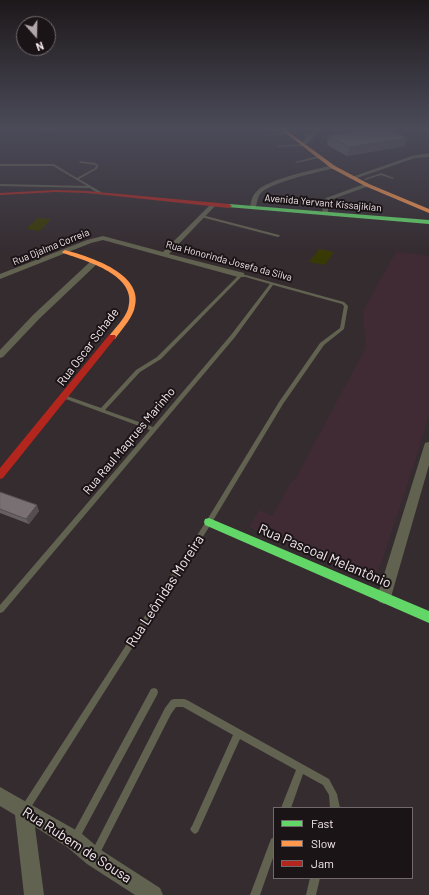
<!DOCTYPE html>
<meta charset="utf-8">
<style>
body{margin:0}
#map{position:relative;width:429px;height:895px;overflow:hidden;background:#352c30;font-family:Barlow,sans-serif}
canvas{display:block}
.legend{position:absolute;left:273px;top:807px;width:140px;height:72px;box-sizing:border-box;background:#1b1417;border:1px solid #72696d;margin:0;padding:5px 7px;list-style:none;font-size:12px;color:#f4e9ed}
.legend li{display:flex;align-items:center;gap:8px;height:20px}
.legend b{width:20px;border:1px solid #72696d}
.north{position:absolute;left:16px;top:16px;width:40px;height:40px;box-sizing:border-box;background:#1b1417;border:1px solid #72696d;border-radius:50%;rotate:160deg;font-size:11px;font-weight:700;line-height:16px;text-align:center;color:#f4e9ed}
.north::after{content:'';display:block;margin:auto;width:14px;height:18px;background:#b1a7ab;clip-path:polygon(50% 0,100% 100%,50% 72%,0 100%)}
</style>
<div id="map">
<canvas width="429" height="895"></canvas>
<ul class="legend">
<li><b style="height:5px;background:#63d668"></b>Fast</li>
<li><b style="height:5px;background:#ff974d"></b>Slow</li>
<li><b style="height:5px;background:#b3261e"></b>Jam</li>
</ul>
<div class="north">N</div>
</div>
<script>
const g = document.querySelector('canvas').getContext('2d');
g.lineJoin = 'round';
function paint(path, color) { g.fillStyle = color; g.fill(path, 'evenodd'); }
function strokePath(path, color, width, dash) { g.strokeStyle = color; g.lineWidth = width; g.lineCap = dash ? 'butt' : 'round'; g.setLineDash(dash || []); g.stroke(path); }
function drawText(font, color, halo, rows, align = 'center') {
  g.font = font + ' Barlow,sans-serif'; g.lineWidth = 4; g.setLineDash([]); g.textBaseline = 'middle'; g.strokeStyle = halo; g.fillStyle = color; for (const [text, x, y, turn = 0] of rows) {
    g.save(); g.translate(x, y); g.rotate((+turn || 0) * Math.PI / 180); g.textAlign = isNaN(turn) ? turn : align; if (halo) g.strokeText(text, 0, 0); g.fillText(text, 0, 0); g.restore();
  }
}
const built = new Path2D(`
 M396,252L429,256V413L417,455L378,572L368,577L249,527L259,510L272,516L290,484L297,476L366,347L363,311Z`);
const green = new Path2D(`
 M38,218L51,219L40,231L26,229Z
 M319,249L334,252L325,265L309,262Z`);
const lane = new Path2D(`
 M38,128H42L50,130L49,131Z
 M380,128H394L381,129Z
 M299,131H301L312,137L310,138Z
 M287,132L288,134L264,136L263,135Z
 M303,144L302,146L278,147L277,146Z
 M318,156L319,158L296,163L295,162Z
 M79,161L95,163L98,165L97,169L79,179L101,192V194H99L90,188L0,186V184L87,186L53,166H0V164H54L77,178L95,168L96,165L80,163Z
 M381,173L394,178L393,179L381,175L365,180L364,179Z
 M202,215L279,235L280,236L278,237L201,217V215Z
 M240,274H242L344,302L348,306L344,329L324,345L283,404L211,524L28,812L25,814L22,812L20,809L22,806L207,520L279,402L320,343L340,328L344,306L342,304L273,285L235,337L3,612L0,613V605L150,430L63,398V396H67L101,408L136,370L157,357ZM242,276L270,284L231,335L153,427L105,410L140,372L161,359Z
 M154,688L157,689L158,692L157,695L78,841L75,843L72,841L70,838L72,835L151,689Z
 M174,699H184L187,700L329,779L337,794L340,808H330L329,795L323,785L303,774L291,808H281L296,770L240,739L198,832L195,834L192,832L190,829L192,826L233,735L183,707H176L171,714L98,857L95,859L92,857L90,854L92,851L165,708L171,700Z
 M274,837V855L260,895H250L271,839Z
 M310,878H320L316,895H306Z`);
const street = new Path2D(`
 M316,128H321C316,134 308,146 300,146V144Z
 M429,153V157L415,158L354,179L349,178L412,156Z
 M333,165L336,167L335,168C319,172 270,182 260,194C257,198 257,205 255,209L250,208C251,202 252,195 257,191C270,178 314,170 333,165Z
 M367,183L369,184V186L330,200L328,205V214L323,215L322,205L326,198Z
 M212,203L217,204L169,254L244,273V277H238L103,240L91,243L0,279V274L87,240L103,236L163,252Z
 M91,261H97L98,263L39,319L3,357L0,358V350L33,315Z
 M429,442V465L391,597L389,602L384,604L379,602L377,597L424,446L425,443Z
 M0,787L81,833L101,850L160,888L163,895H135L87,864L67,847L35,827L44,895H24L15,815L0,806Z`);
const fast = new Path2D(`
 M229,204L429,220V224L227,207V205Z
 M209,518L429,611V623L205,525L204,522L205,519Z`);
const slow = new Path2D(`
 M279,128H283L335,166L369,184L429,209V213L365,186L331,168Z
 M65,250C90,257 147,274 134,310C130,321 121,330 115,339H109L108,337C115,328 124,320 128,309C139,275 86,261 63,253L62,252Z`);
const jam = new Path2D(`
 M56,190L87,191L229,204L232,206L229,208L87,193L56,192L0,195V193Z
 M109,335H115L116,337L3,478L0,479V468Z`);
const wall = new Path2D(`
 M328,136L407,138L405,146L347,156L327,145Z
 M0,492L39,511L29,524L0,513Z`);
const shadedWall = new Path2D(`
 M407,138L405,146L347,156L349,147Z
 M37,505L39,511L29,524L26,519Z`);
const building = new Path2D(`
 M382,128H386L407,138L349,147L328,136Z
 M0,492L37,505L26,519L0,509Z`);
const farStreetnames = [
 ["Avenida Yervant Kissajikian",323,203,5],
 ["Rua Djalma Correia",51,247,-22],
 ["Rua Honorinda Josefa da Silva",229,261,15]
];
const streetNames = [
 ["Rua Oscar Schade",88,347,-53],
 ["Rua Raul Maqrues Marinho",129,441,-50]
];
const nearStreetnames = [
 ["Rua Pascoal Melantônio",325,556,23],
 ["Rua Leônidas Moreira",165,591,-57],
 ["Rua Rubem de Sousa",77,845,33]
];
paint(built, '#402b34');
paint(green, '#383a06');
paint(lane, '#626251');
paint(street, '#626251');
paint(fast, '#63d668');
paint(slow, '#ff974d');
paint(jam, '#b3261e');
paint(wall, '#676063');
paint(shadedWall, '#544e50');
paint(building, '#787073');
strokePath(building, '#544e50', 1);
const sky = g.createLinearGradient(0, 0, 0, 253);
sky.addColorStop(0, '#1d181a');
sky.addColorStop(0.51, '#4b4b59');
sky.addColorStop(1, '#4b4b5900');
g.fillStyle = sky;
g.fillRect(0, 0, 429, 253);
drawText('10px', '#f4e9ed', '#1b1417', farStreetnames);
drawText('12px', '#f4e9ed', '#1b1417', streetNames);
drawText('14px', '#f4e9ed', '#1b1417', nearStreetnames);
</script>
